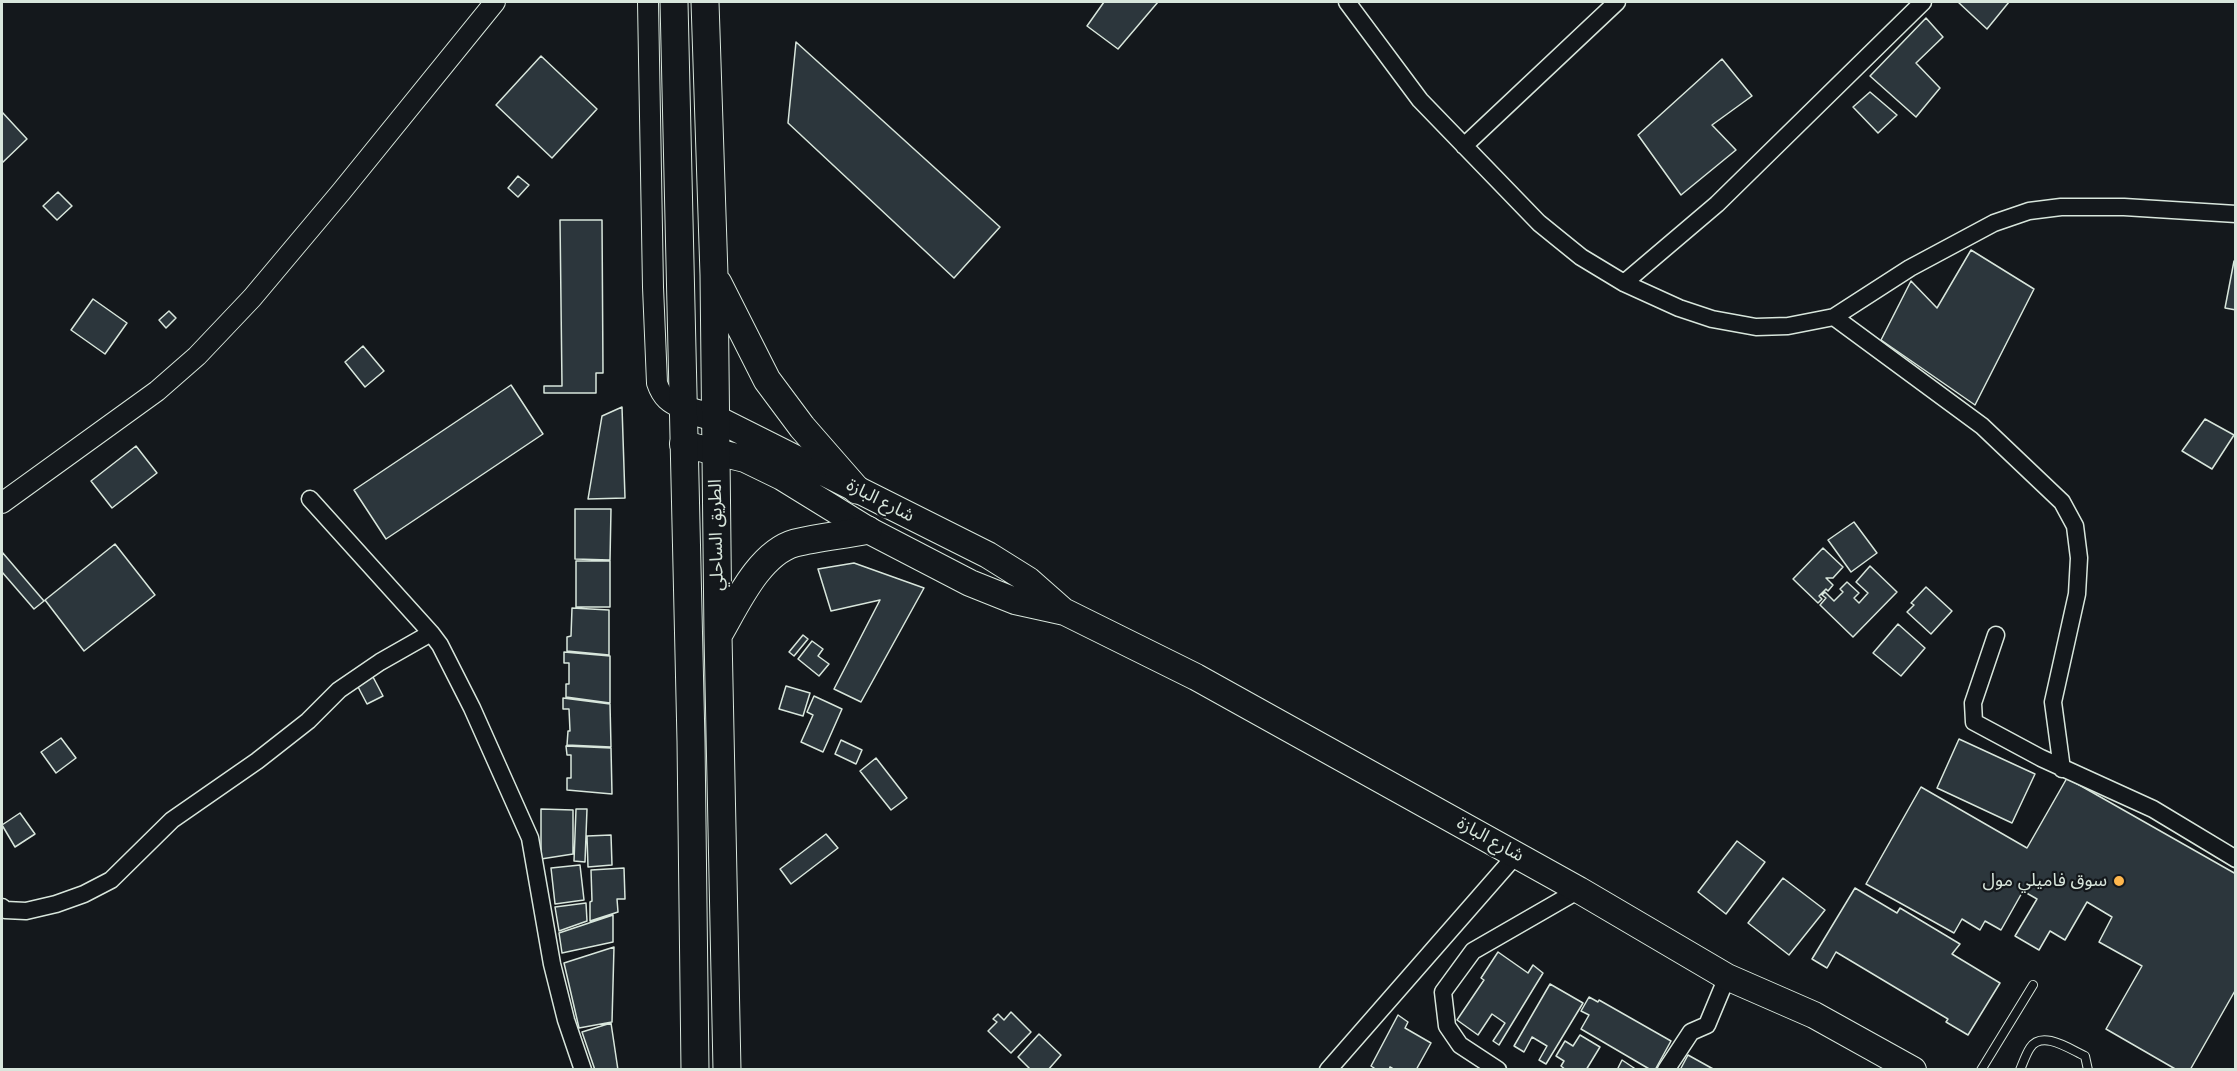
<!DOCTYPE html>
<meta charset="utf-8">
<style>
body{margin:0}
#map{position:relative;width:2237px;height:1071px;overflow:hidden;background:#14181c;font-family:"Varela Round",sans-serif}
canvas{display:block}
.frame{position:absolute;inset:0;border:3px solid #d8e6dc;pointer-events:none}
</style>
<div id="map">
<canvas width="2237" height="1071"></canvas>
<div class="frame"></div>
</div>
<script>
const g = document.querySelector('canvas').getContext('2d');
g.lineJoin = 'round';
function paint(path, color) { g.fillStyle = color; g.fill(path, 'evenodd'); }
function strokePath(path, color, width, dash) { g.strokeStyle = color; g.lineWidth = width; g.lineCap = dash ? 'butt' : 'round'; g.setLineDash(dash || []); g.stroke(path); }
function drawText(font, color, halo, rows, align = 'center') {
  g.font = font + ' "Varela Round","Noto Sans Arabic",sans-serif'; g.lineWidth = 4.5; g.setLineDash([]); g.textBaseline = 'middle'; g.strokeStyle = halo; g.fillStyle = color; for (const [text, x, y, turn = 0] of rows) {
    g.save(); g.translate(x, y); g.rotate((+turn || 0) * Math.PI / 180); g.textAlign = isNaN(turn) ? turn : align; if (halo) g.strokeText(text, 0, 0); g.fillText(text, 0, 0); g.restore();
  }
}
const building = new Path2D(`
 M1104,2H1158L1118,49L1087,26Z
 M1958,2H2009L1987,29Z
 M1926,18L1943,37L1916,63L1940,88L1916,117L1870,76Z
 M796,42L1000,227L954,278L788,123Z
 M541,56L597,109L552,158L496,105Z
 M1722,59L1752,96L1712,125L1736,150L1681,195L1638,135Z
 M1870,92L1897,115L1878,133L1853,107Z
 M2,112L27,139L2,163Z
 M518,176L529,185L518,197L508,188Z
 M58,192L72,206L57,220L43,206Z
 M560,220H602L603,373H596V393H544V386H562Z
 M1971,250L2034,289L1975,405L1881,340L1911,281L1937,308Z
 M2234,261H2236V310L2225,308Z
 M93,299L127,323L105,354L71,330Z
 M169,311L176,318L166,328L159,320Z
 M363,346L384,371L365,387L345,362Z
 M511,385L543,434L386,539L354,490Z
 M622,407L625,498L588,499L602,416Z
 M2205,419L2234,435L2212,469L2182,451Z
 M136,446L157,473L112,508L91,481Z
 M575,509H611L610,560L575,559Z
 M1854,522L1877,553L1851,572L1828,540Z
 M115,544L155,595L84,651L45,600Z
 M1823,548L1843,567L1833,578H1826L1833,585L1828,591L1826,589L1819,596L1822,599L1818,603L1793,579Z
 M2,552L44,601L34,609L2,572Z
 M576,561H610V607H576Z
 M854,563L924,588L861,702L834,689L880,600L831,611L818,569Z
 M1870,566L1897,592L1853,637L1820,605L1826,598L1822,595L1825,592L1834,601L1843,592L1840,589L1847,582L1859,593L1854,598L1859,603L1868,593L1856,582Z
 M1926,587L1952,611L1931,634L1907,612L1914,605L1911,603Z
 M572,608L609,610V655L567,651V637L571,636Z
 M1898,624L1925,648L1901,676L1873,653Z
 M803,635L808,639L794,656L789,652Z
 M812,641L823,649L818,656L829,664L819,676L798,659Z
 M564,652L610,656V703L566,697V684H569V663H564Z
 M372,675L383,696L367,704L356,683Z
 M786,686L810,693L803,716L779,709Z
 M814,696L842,709L823,752L801,742L813,715L807,712Z
 M563,698L610,704L611,747L567,745L568,731H570L569,709H563Z
 M61,738L76,758L56,773L41,752Z
 M1959,739L2035,774L2012,823L1937,788Z
 M841,740L862,750L856,764L835,754Z
 M566,746L611,748L612,794L567,790V778H571V755H567Z
 M876,758L907,798L891,810L860,771Z
 M2067,778L2236,874V989L2190,1070H2177L2106,1029L2142,966L2099,942L2112,917L2087,902L2065,940L2050,931L2039,950L2015,936L2037,899L2023,891L2001,930L1985,921L1980,930L1962,919L1954,933L1866,884L1921,787L2027,848Z
 M541,809L573,810V854L541,859Z
 M576,809H587L585,862L574,861Z
 M20,813L35,834L15,847L2,825Z
 M826,834L838,848L791,884L780,869Z
 M611,835L612,865L588,867L587,836Z
 M1737,841L1765,862L1726,914L1698,892Z
 M580,865L584,900L555,904L551,868Z
 M624,868L625,899H617L618,912L590,921V902L592,901L591,870Z
 M1783,878L1825,910L1789,955L1748,923Z
 M1855,888L1897,913L1900,908L1960,944L1952,954L2000,983L1968,1035L1946,1022L1948,1019L1836,952L1827,968L1812,959Z
 M586,903L587,921L559,931L555,907Z
 M613,915V942L562,953L559,933Z
 M614,947L612,1022L579,1028L564,963Z
 M1498,952L1528,973L1533,965L1543,973L1499,1045L1493,1041L1505,1023L1492,1014L1478,1035L1457,1020L1484,980L1481,978Z
 M1550,984L1583,1003L1546,1064L1539,1060L1547,1046L1532,1037L1524,1052L1514,1046Z
 M1589,997L1598,1002L1599,1000L1671,1041L1655,1070H1651L1581,1029L1589,1015L1581,1011Z
 M1011,1012L1031,1032L1011,1053L988,1031L997,1022L993,1019L998,1014L1004,1020Z
 M1398,1015L1408,1022L1405,1028L1431,1043L1416,1070H1395L1390,1067L1389,1070H1377L1371,1066Z
 M611,1023L618,1070H595L582,1032Z
 M1039,1034L1061,1055L1048,1070H1031L1018,1057Z
 M1580,1035L1600,1047L1586,1070H1566L1561,1066L1564,1061L1556,1056L1565,1041L1573,1046Z
 M1688,1055L1715,1070H1680Z
 M1622,1060L1637,1070H1617Z`);
const service = new Path2D(`
 M1981,1070L2033,985
 M2020,1070C2023,1063 2026,1054 2030,1048C2042,1029 2071,1050 2085,1056L2088,1070`);
const minor = new Path2D(`
 M1347,2L1420,100L1539,223L1581,257L1624,283L1679,308L1712,319L1756,327L1788,326L1834,317L1910,268L1994,223L2029,211L2061,207H2124L2236,214
 M1464,146L1617,2
 M1624,283L1717,204L1923,2
 M1834,317L1982,426L2062,502L2075,526L2079,558L2077,594L2053,702L2062,769
 M310,499L431,633L440,645L472,708L530,838L552,964L566,1020L583,1070
 M1996,635L1973,703L1974,722L2041,758L2153,809L2236,859
 M2,907L5,910L26,911L56,904L84,894L111,880L172,820L257,761L308,721L339,690L380,662L431,633
 M1328,1070L1516,855
 M1498,1070L1460,1045L1447,1026L1443,992L1473,951L1579,890
 M1666,1070L1691,1032L1707,1025L1727,977`);
const tertiary = new Path2D(`
 M648,2L653,287L657,383C662,398 669,403 683,409
 M2,503L157,391L197,356L252,298L341,192L495,2`);
const primary = new Path2D(`
 M683,409L715,418L988,555L1028,580L1062,610
 M683,444L745,459L782,477L868,530L970,583L1015,601L1065,612L1196,677L1579,890L1727,977L1814,1015L1913,1070`);
const trunk = new Path2D(`
 M674,2L691,741L695,1070
 M705,2L714,275L718,635L727,1070
 M718,283L767,380L802,427L857,490
 M719,634C736,605 759,553 795,543C818,537 844,535 868,530`);
const markers = [
 [2119,881,6,"#ffb74d"]
];
const streetNames = [
 ["شارع البازة",880,501,27],
 ["الطريق الساحلي",717,535,-91],
 ["شارع البازة",1490,840,29]
];
const poiNames = [
 ["سوق فاميلي مول",2107,881]
];
paint(building, '#2c363c');
strokePath(building, '#d8e6dc', 1.5);
strokePath(service, '#d8e6dc', 10);
strokePath(minor, '#d8e6dc', 19);
strokePath(tertiary, '#d8e6dc', 22);
strokePath(primary, '#d8e6dc', 28);
strokePath(trunk, '#d8e6dc', 29);
strokePath(service, '#14181c', 8);
strokePath(minor, '#14181c', 16);
strokePath(tertiary, '#14181c', 20);
strokePath(primary, '#14181c', 26);
strokePath(trunk, '#14181c', 27);
for (const [x, y, r, color] of markers) { const dot = new Path2D(); dot.arc(x, y, r, 0, 2 * Math.PI); g.fillStyle = color; g.fill(dot); strokePath(dot, '#14181c', 2); }
drawText('18px', '#d8e6dc', '#14181c', streetNames);
drawText('18px', '#d8e6dc', '#14181c', poiNames, 'right');
</script>
